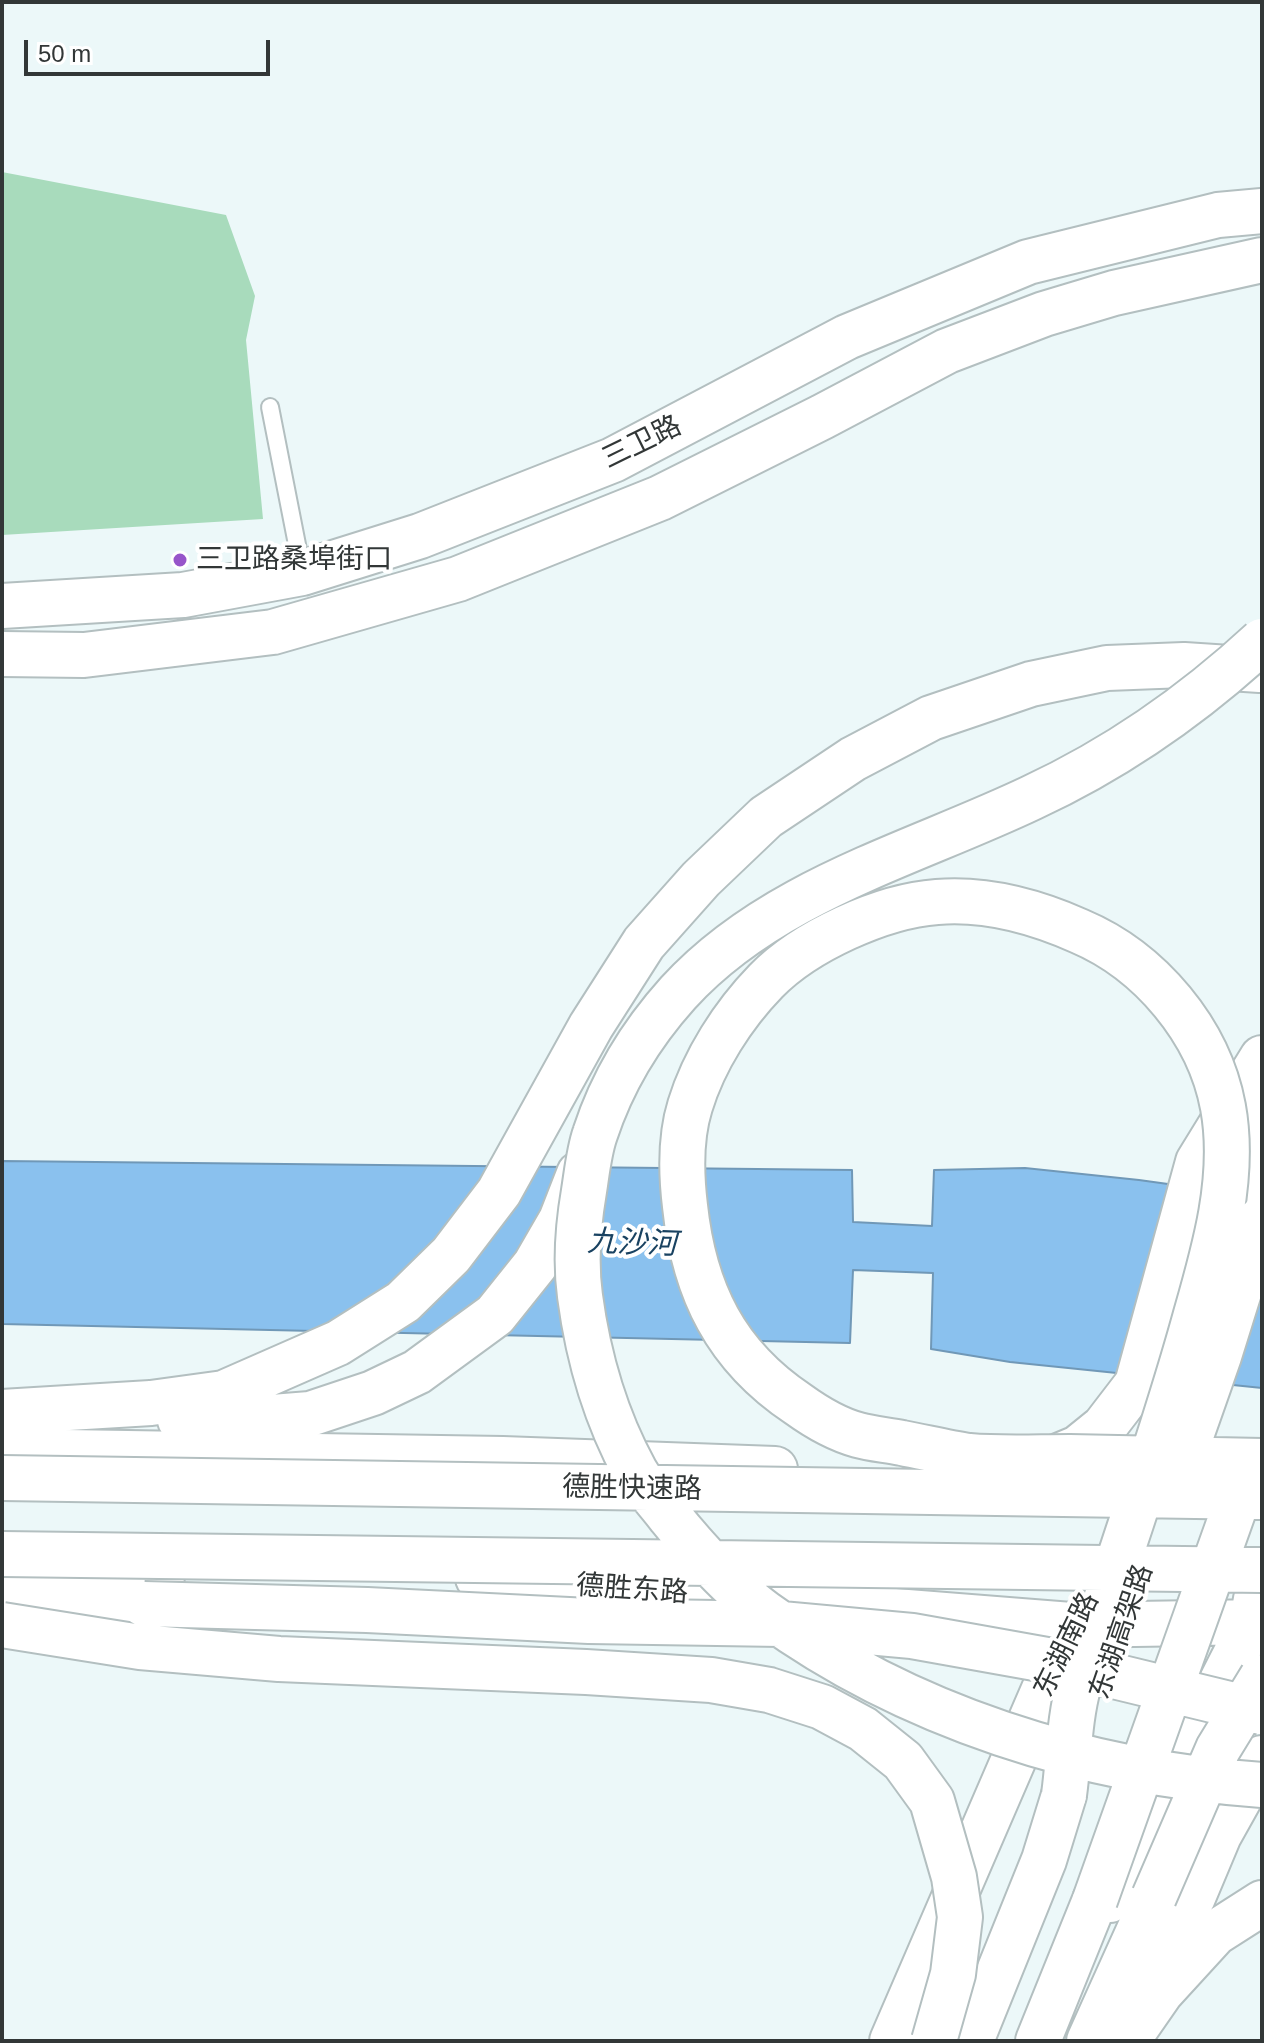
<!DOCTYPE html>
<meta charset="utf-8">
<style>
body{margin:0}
#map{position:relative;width:1264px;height:2043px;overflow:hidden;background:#ecf8f9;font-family:Arial,sans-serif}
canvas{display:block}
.frame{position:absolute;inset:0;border:4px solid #323737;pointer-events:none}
.scale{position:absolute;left:24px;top:40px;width:246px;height:36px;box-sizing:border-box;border:4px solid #323737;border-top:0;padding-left:10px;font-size:24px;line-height:28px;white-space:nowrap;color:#323737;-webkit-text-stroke:6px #fff;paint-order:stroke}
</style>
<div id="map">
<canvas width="1264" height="2043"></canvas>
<div class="frame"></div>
<div class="scale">50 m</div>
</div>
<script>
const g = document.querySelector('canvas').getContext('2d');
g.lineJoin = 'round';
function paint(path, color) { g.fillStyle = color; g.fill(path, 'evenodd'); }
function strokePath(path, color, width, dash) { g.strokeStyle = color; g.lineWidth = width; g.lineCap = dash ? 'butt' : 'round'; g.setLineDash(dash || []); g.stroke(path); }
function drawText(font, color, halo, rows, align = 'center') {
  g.font = font + ' Arial,"Noto Sans SC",sans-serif'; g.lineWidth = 8; g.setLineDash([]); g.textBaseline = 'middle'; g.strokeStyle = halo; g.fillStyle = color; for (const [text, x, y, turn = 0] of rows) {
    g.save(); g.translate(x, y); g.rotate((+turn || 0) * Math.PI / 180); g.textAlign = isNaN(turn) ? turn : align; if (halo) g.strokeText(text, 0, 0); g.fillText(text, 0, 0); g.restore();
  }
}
const green = new Path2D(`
 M2,172L226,215L255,296L246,340L263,519L2,535Z`);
const water = new Path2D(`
 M2,1161L852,1170L853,1222L932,1226L934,1170L1025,1168L1139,1180L1262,1197V1388L1010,1362L931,1349L933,1273L853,1270L850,1343L2,1324Z`);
const service = new Path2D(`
 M270,407L302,570`);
const secondary = new Path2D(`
 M2,606L183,595L302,573L420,536L613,460L847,337L1028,262L1218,215L1262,211
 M2,654L84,655L273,632L458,579L660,498L822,417L947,351L1044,314L1114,293L1262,260`);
const primary = new Path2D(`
 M1234,1226L1262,1108
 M2,1451L503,1459L775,1469
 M1042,1463L1078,1448L1104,1427L1137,1384L1198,1162L1262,1058
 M2,1578L162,1577
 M478,1578L1071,1625L1262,1622
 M1110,1900L1252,1622L1256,1599
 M1131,2014L1193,1897L1219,1835L1262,1758
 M892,2041L1071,1627`);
const trunk = new Path2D(`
 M2,1412L151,1403L224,1393L338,1343L403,1302L451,1255L499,1192L591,1026L644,943L701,879L766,817L853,759L931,718L1031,684L1107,668L1184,665L1260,670
 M180,1420L248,1419L310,1414L373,1393L417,1372L495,1315L535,1265L561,1220L579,1174
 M2,1601L144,1604
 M971,2041L1044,1860L1064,1795
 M1038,2041L1095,1900
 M1089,2041L1154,1897
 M1127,2041L1161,1992L1215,1933L1262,1903`);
const trunkBridge = new Path2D(`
 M1262,641C1193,705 1117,758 1031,798C911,855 771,891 678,993C642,1033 612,1082 595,1134C589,1151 587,1172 584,1191C578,1226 575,1260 580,1296C588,1356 606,1418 635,1471C644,1487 659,1502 670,1517C695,1548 733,1590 765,1613C908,1717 1087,1773 1262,1785
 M2,1478L1262,1497
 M1174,1484L1219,1356L1262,1218
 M2,1554L1262,1570
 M144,1604L367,1610L589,1621L781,1624L912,1636L1052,1661L1262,1712
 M2,1625L140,1647L279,1659L586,1672L711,1680L769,1690L822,1707L863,1729L903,1761L932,1801L954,1877L960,1917L953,1974L934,2041
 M1064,1795C1069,1759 1069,1719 1079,1684C1087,1651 1100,1619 1110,1587C1139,1498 1170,1409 1195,1318C1214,1252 1236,1177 1223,1107C1209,1031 1150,961 1079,931C1034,911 986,898 937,902C882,906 805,941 766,981C733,1015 704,1060 690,1106C680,1138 681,1173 685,1206C694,1291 726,1356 798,1404C816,1417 836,1429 858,1435C872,1439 888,1440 902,1443C924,1447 947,1453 969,1456C1002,1459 1037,1457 1070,1457C1134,1458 1198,1460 1262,1461
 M1154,1897L1218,1749L1262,1677
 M1095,1900L1247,1473`);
const markers = [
 [180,560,8,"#9755ca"]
];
const streetNames = [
 ["三卫路",642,443,-26],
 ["德胜快速路",632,1489,1],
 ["德胜东路",632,1590,4],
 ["东湖高架路",1122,1632,-71],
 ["东湖南路",1067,1645,-64]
];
const poiNames = [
 ["三卫路桑埠街口",196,560]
];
const waterNames = [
 ["九沙河",632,1244,2]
];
paint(green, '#a8dbbc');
paint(water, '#8ac1ee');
strokePath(water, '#7098b7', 2);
strokePath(service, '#b3bfc0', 20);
strokePath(secondary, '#b3bfc0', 48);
strokePath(primary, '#b3bfc0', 48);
strokePath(trunk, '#b3bfc0', 48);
strokePath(service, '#fff', 16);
strokePath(secondary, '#fff', 44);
strokePath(primary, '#fff', 44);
strokePath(trunk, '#fff', 44);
strokePath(trunkBridge, '#b3bfc0', 48, []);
strokePath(trunkBridge, '#fff', 44);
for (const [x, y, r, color] of markers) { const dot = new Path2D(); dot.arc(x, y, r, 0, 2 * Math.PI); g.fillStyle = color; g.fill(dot); strokePath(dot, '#fff', 3); }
drawText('28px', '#323737', '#fff', streetNames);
drawText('28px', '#323737', '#fff', poiNames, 'left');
drawText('italic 30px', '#194261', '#fff', waterNames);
</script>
